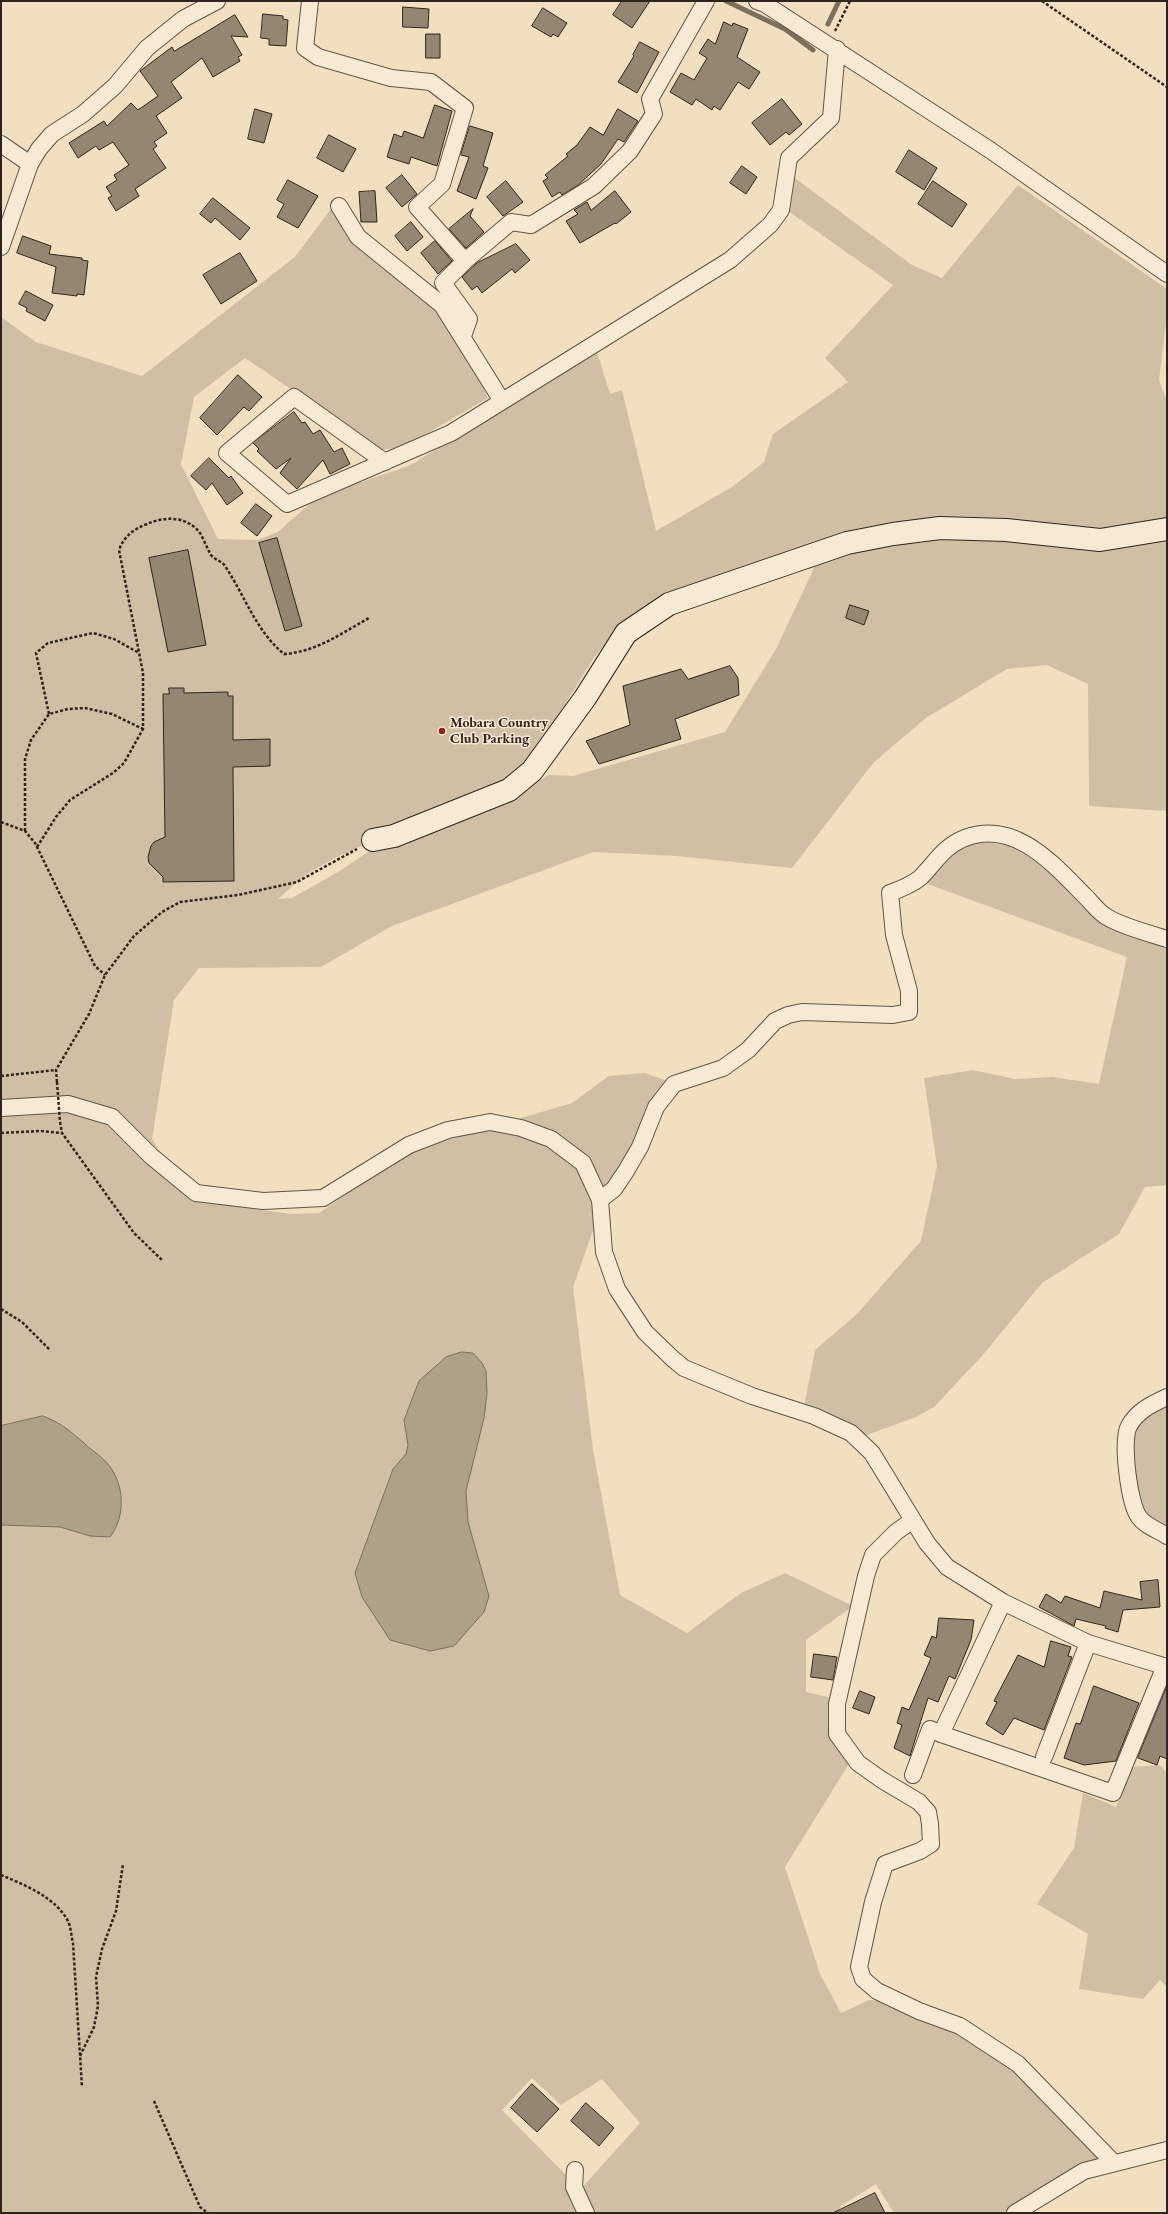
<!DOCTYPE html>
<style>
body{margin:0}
#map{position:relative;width:1168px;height:2214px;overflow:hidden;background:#f1dfbf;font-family:"EB Garamond",serif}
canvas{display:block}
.frame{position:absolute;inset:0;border:2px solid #30251e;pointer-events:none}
</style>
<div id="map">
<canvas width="1168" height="2214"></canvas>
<div class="frame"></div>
</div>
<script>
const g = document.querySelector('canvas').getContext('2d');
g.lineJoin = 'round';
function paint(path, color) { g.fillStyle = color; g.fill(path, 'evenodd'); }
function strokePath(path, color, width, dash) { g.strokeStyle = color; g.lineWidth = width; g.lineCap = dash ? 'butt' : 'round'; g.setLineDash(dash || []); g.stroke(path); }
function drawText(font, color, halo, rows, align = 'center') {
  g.font = font + ' "EB Garamond",serif'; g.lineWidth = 3; g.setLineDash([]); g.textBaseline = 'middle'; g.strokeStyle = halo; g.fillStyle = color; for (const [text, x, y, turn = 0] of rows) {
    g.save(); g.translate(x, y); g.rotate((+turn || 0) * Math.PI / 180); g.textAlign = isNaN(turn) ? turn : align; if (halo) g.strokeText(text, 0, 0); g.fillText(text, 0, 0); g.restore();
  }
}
const green = new Path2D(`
 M792,176L912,265L942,278L1018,185L1167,289V314L1159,380L1167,402V811L1089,806L1088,684L1047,665L1007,669L926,718L874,762L792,868L676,856L593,852L392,926L321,967L199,968L174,1000L152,1139L189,1200L291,1214L319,1213L410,1151L572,1103L609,1076L645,1073L667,1081L622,1168L608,1188L573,1287L593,1450L620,1595L687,1633L741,1593L785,1573L853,1606L806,1640V1692L832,1698L849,1764L785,1867L820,1974L841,2013L869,2000L883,2001L955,2030L1007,2061L1101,2153L1097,2164L1035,2206V2213H894L876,2184L841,2206L836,2213H591L579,2191L640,2123L602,2079L561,2105L532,2078L502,2110L568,2177L582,2213H1V317L36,342L142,376L295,257L333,206C375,248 431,295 462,345C472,362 480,380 488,398L405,446L381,450L245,358L194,397L181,464L218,539L257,540L278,532L317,497L411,465L596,349L610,394L622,390L656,531L732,487L764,462L773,434L848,382L825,358L893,285L788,211ZM814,568L776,649L725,732L573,776L548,775L507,804L374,848L338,872L292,898L278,899L305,875L333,859L509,777L534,755L593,659L610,638L651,603L673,594Z
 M980,839L1018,843L1088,905L1167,943V1185L1145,1187L1119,1234L1042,1283L982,1356L934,1407L916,1417L861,1437L804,1407L815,1350L857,1314L921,1241L937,1166L924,1078L973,1070L1015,1079L1052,1077L1099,1084L1127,957L922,882L943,857Z
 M1167,1400V1531L1141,1511L1133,1487L1131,1428Z
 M1160,1765L1167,1773V1987L1160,1980L1143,1999L1079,1989L1088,1934L1037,1904L1074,1848L1083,1793L1116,1807L1132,1767Z`);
const water = new Path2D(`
 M462,1352L473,1353L482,1363L486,1371L487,1393L484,1418L466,1491L468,1522L489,1596L484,1612L454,1646L430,1651L390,1640L362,1597L355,1573L393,1469L406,1454L408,1445L404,1420L419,1381L446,1357Z
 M43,1416C61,1423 70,1431 84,1443C91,1450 101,1456 107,1463C125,1484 126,1516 110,1537L90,1536L60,1527L1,1525V1426Z`);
const stream = new Path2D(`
 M726,1L785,29L813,50
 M828,24L839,1`);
const building = new Path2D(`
 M622,1H650L632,28L613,15Z
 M403,7L429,9L428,28L403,27Z
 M543,8L567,23L558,37L553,34L551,37L532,26Z
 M263,14L283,16V19L288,20L286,46L269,45V39L261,38Z
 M235,15L248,37L231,36L242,55L238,57L240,61L213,77L202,58L171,82L182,98L156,116L167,133L154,142L157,146L153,149L166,168L135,189L139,196L116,211L108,198L112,196L106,187L117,180L114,175L129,165L113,142L99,150L96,146L78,158L69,143L104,121L107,126L131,103L138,110L158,96L140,71L172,47L174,51Z
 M724,22L732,26L733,23L748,29L737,57L760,72L749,89L738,82L720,110L714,106L712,110L696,99L692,105L670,92L681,73L694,80L707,58L699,53L708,39L715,44Z
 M426,34H440V58H426Z
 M640,42L659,52L637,93L618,82L634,56L633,55Z
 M782,99L802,124L789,135L786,132L770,145L752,123Z
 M435,105L452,111L437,166L411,157L409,164L387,157L394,134L402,137L404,131L423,138Z
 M255,109L272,114L264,143L248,139Z
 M618,109L638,121L624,142L618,139L601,164L577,186L562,195L560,192L552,197L543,181L548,178L545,175L568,156L566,154L577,145L590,127L603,135Z
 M470,126L493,133L483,166L488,168L476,199L457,191L469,157L461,155Z
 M329,135L356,149L343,172L317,158Z
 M909,150L937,168L924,190L896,172Z
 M742,166L757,177L746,194L730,183Z
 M402,175L417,194L402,207L386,188Z
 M288,180L318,196L298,228L277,217L284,204L277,200Z
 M506,181L523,202L503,216L487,197Z
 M933,181L967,204L952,227L918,204Z
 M375,191L377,222H361L359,192Z
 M615,191L631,212L616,224L615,223L580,243L566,221L578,214L574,210L587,202L591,210Z
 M213,198L250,228L240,240L215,218L211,223L200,214Z
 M473,209L470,216L484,232L466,248L449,229Z
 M411,222L423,237L407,251L395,236Z
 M23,236L51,246L49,254L82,258V260L88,261L84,295L77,294V296L52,293L56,267L17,253Z
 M435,241L452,261L438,274L421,253Z
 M516,244L530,260L515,273L512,269L482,293L477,286L472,290L462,277L477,263Z
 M240,253L257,281L221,304L203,275Z
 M26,291L53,305L45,321L26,311L27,308L19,304Z
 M238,375L262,397L249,411L244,407L217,435L200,418Z
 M294,412L302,423L305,422L313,434L320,430L334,452L342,448L350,464L330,474L323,460L297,489L280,473L291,458L276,469L257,451L259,449L253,443Z
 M209,458L229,478L231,476L243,493L227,505L212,483L206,490L191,476Z
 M256,504L272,516L257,536L241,523Z
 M277,538L302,626L285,631L259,543Z
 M188,550L206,645L168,652L149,558Z
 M850,605L869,611L864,625L846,618Z
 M730,666L738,678L739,695L675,719L681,739L599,764L586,741L630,725L623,686L681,669L688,679Z
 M169,688H184V693L228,692V696H233V740L270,739V766L233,767L234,881L163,882V877L149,863L148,857L151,846L154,842L165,837L163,694H169Z
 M1158,1580L1160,1607L1123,1610L1118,1632L1105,1628L1106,1626L1076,1619L1074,1626L1039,1607L1046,1594L1061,1603L1065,1596L1100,1608L1104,1591L1142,1600L1140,1582Z
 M939,1618L974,1620L971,1640L955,1679L949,1676L938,1702L928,1698L910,1756L894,1748L902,1725L897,1723L902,1707L909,1710L931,1658L924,1655L932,1636L936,1638Z
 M1051,1641L1071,1647L1068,1656L1072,1657L1044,1730L1014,1718L1003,1735L986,1724L997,1702L994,1701L1018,1655L1044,1667Z
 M814,1654L837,1657L833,1680L811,1677Z
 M1094,1686L1139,1703L1116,1761L1084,1765L1064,1758L1076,1723L1080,1724Z
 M1167,1686V1759L1160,1756L1157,1765L1138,1758Z
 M860,1691L875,1697L869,1714L853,1708Z
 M532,2084L559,2109L537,2132L511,2108Z
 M586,2103L614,2128L599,2146L571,2121Z
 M875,2193L885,2213H833Z`);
const path = new Path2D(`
 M1042,1L1167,87
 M835,31L850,1
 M49,714L36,653L48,643L93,633L114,639L139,653
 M1,822L25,831L35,843L95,966L105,975
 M25,831V759L31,740L49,714L68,709L85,708L112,714L143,729
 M37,847L56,817L70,800L113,773L124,763L143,729V673L119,550C124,536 134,529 147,524C165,516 187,516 200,533C204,540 207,548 211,555C215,560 222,561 225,566C245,596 256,631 284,654C316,652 342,633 369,618
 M1,1076L56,1070
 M57,1082L56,1070L89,1014L105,975L134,936L162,912L180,902L238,895L297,882L357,849
 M60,1122L62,1133L134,1233L163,1261
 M1,1133L41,1131L62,1133
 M1,1309L22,1322L50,1350
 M1,1875C25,1885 55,1897 68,1921C71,1927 71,1936 73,1943L82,2087
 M80,2056L94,2027L98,2006L96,1977L102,1949L116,1911L123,1864
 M154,2101L200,2207L208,2213`);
const street = new Path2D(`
 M310,1L305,48L318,57L391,78L431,82L465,108L442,184L417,207L465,261
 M757,1L765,4L990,150L1167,274
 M1,144L30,164
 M339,206L358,237L442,305L502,401
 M1,247L30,164L39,149L52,134L83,114L115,86L147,48L183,19L217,1
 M463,336L469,319L443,283L465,261L511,222L531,225L594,186L630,151L654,114L650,99L706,1
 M385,462L294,397L227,453L287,504L451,433L730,260L770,225L781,210L789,158L831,118L837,49
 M1,1108L68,1104L112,1117L151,1156L196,1193L263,1201L323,1198L409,1145L448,1130L490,1122L521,1128L551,1139L583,1163L600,1200L604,1252L617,1289L645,1332L673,1359L684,1368L696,1373L752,1396L814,1416L851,1433L872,1453L927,1543L947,1567L1003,1602L1088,1643L1167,1667
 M600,1200L614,1189L626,1171L640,1147L656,1107L674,1084L723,1068L748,1050L775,1021L788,1015L802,1012L893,1015L909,1012V991L894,935L890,893C901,889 911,885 920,878C935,863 944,846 965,838C1015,819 1053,864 1085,896C1092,903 1099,913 1107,917C1121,926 1151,934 1167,939
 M1167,1397C1152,1404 1137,1411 1129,1426C1121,1440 1129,1504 1139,1517C1145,1526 1158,1530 1167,1536
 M913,1520L896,1532L873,1555L866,1576L837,1704V1734L858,1763L882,1780L919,1802L928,1812L930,1824L931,1844L920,1851L885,1864L873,1902L859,1967L863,1979L877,1991L919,2011L960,2026L1018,2064L1114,2163
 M1003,1602L941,1734L1113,1793L1165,1666
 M1044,1757L1088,1643
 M913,1775L930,1729L941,1734
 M575,2170L574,2187L586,2213
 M1015,2213L1084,2171L1167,2150`);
const secondary = new Path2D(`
 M373,840L394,836L509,790L532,771L585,698L626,633L669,604L847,543L893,534L940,528L1006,530L1100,540L1167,529`);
const pathBridge = new Path2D(`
 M57,1082L60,1122`);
const markers = [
 [442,731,4,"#8f2418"]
];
const poiNames = [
 ["Mobara Country",450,723],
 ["Club Parking",450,739]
];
paint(green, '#d0bfa4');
paint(water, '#afa088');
strokePath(water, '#7c6f5e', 1);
strokePath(stream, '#7c6f5e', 5);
paint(building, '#948672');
strokePath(building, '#30251e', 1);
strokePath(street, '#605446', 18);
strokePath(secondary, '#30251e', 24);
strokePath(path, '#30251e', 2.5, [3, 2]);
strokePath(street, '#f6ead5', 16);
strokePath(secondary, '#f6ead5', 22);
strokePath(pathBridge, '#30251e', 2.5, [3, 2]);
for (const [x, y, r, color] of markers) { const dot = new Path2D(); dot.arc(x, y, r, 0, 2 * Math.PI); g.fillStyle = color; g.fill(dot); strokePath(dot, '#f6ead5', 1.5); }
drawText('bold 14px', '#30251e', '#f6ead5', poiNames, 'left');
</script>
